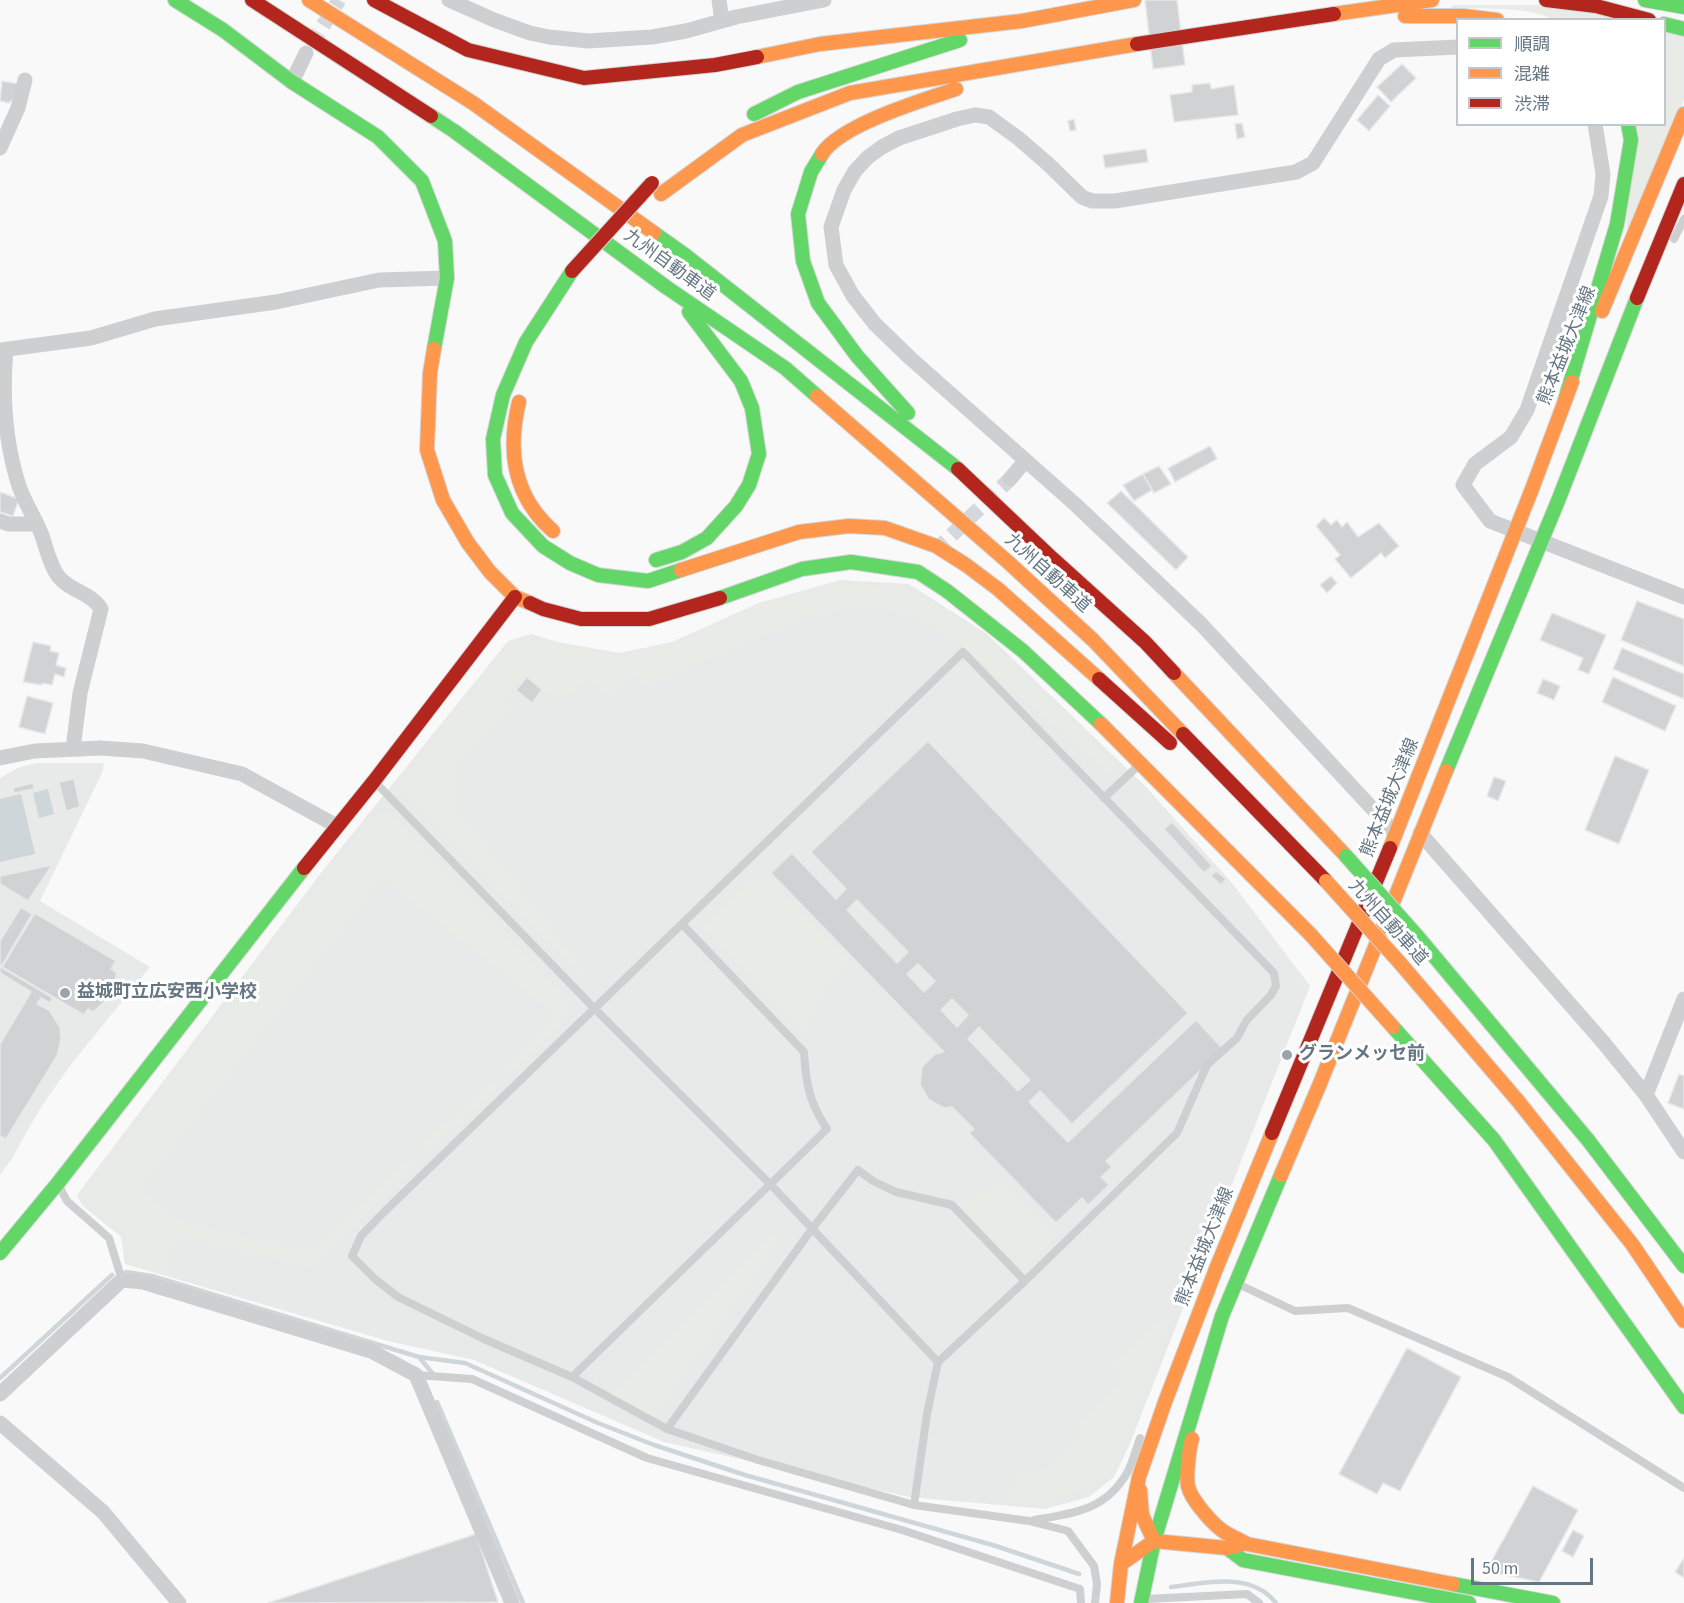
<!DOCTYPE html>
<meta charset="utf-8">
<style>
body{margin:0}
#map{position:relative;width:1684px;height:1603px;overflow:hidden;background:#f9f9f9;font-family:"Source Sans 3","Noto Sans JP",sans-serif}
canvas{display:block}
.legend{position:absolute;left:1456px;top:18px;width:210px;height:108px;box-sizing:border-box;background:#fff;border:2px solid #c1c8cd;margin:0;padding:8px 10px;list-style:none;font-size:18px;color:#657683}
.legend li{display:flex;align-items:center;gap:12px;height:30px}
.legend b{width:30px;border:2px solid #c1c8cd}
.scale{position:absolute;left:1471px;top:1558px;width:122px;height:27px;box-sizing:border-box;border:3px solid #657683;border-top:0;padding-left:8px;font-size:18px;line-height:21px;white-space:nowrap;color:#657683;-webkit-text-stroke:4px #fff;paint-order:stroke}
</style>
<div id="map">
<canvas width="1684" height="1603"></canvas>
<ul class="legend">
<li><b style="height:8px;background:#63d668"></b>順調</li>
<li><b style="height:8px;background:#ff974d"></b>混雑</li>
<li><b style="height:8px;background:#b3261e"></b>渋滞</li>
</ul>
<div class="scale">50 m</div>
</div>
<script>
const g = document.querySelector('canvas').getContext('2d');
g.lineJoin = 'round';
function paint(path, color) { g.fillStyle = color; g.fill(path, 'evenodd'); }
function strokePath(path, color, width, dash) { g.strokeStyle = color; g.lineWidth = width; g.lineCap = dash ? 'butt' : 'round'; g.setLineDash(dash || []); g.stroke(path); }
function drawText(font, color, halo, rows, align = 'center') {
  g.font = font + ' "Source Sans 3","Noto Sans JP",sans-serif'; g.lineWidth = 6; g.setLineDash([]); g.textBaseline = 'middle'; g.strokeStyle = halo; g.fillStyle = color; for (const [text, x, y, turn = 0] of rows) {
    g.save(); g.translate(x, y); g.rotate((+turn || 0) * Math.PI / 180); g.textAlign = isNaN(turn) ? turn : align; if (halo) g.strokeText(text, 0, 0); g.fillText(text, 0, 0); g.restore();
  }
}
const built = new Path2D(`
 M840,580L909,584L987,634L1146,787L1232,883L1310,986L1129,1446L1114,1477L1089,1497L1045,1509L909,1497L664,1442L474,1360L388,1341L125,1264L121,1237L82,1205L77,1195L324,869L508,641L531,634L557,642L620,653L672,642L759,603Z
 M37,763H104L102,773L40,901L150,967L72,1063L41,1107L11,1160L0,1175V778L20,767Z`);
const green = new Path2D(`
 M1454,5H1535L1645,19H1553C1527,6 1479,9 1450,8Z
 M1665,25L1684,30V100L1635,219L1626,230L1635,125L1664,124Z
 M840,584L906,587L986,635L1119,767L1111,775L957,642L911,614L869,606L810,614L646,686L633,674L611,700L588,679L560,702L524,674L501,702L511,709L454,768L456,791L449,800L587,974L583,977L400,788L403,776L508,644L529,637L559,645L620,656L672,645L758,605Z
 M389,812L561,993L567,1009L562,1023L511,1075L505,1067L557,1016L382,878L139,1190L184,1223L309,1253L409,1159L416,1165L313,1268L176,1234L163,1271L129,1262L125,1234L89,1207L81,1195L373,814Z
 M771,878L848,960L819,999L802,1033L703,926L746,884Z
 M490,1081L497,1088L427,1155L421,1145Z
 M1005,1182L1057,1237L1023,1270L961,1204Z
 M776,1232L781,1238L654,1416L611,1394Z
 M1163,1318L1170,1321L1110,1476L1043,1504L1009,1500L1021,1472L1044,1471L1085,1430L1079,1422L1125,1379L1112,1366Z`);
const water = new Path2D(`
 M48,789L54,814L39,818L33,793Z
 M21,794L35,854L0,862V799Z`);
const stream = new Path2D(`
 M126,1272L152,1276L419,1357L465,1363L598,1423L654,1445L745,1475L996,1546L1079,1574
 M419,1357L433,1374
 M0,1378L112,1275
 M437,1402L523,1603
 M1171,1587C1206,1583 1251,1571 1276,1603`);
const building = new Path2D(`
 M1145,0H1177L1185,65L1153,69Z
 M1402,64L1416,78L1391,102L1377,87Z
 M2,81L19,84L16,96L9,103L0,101Z
 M1210,83L1211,89L1234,85L1238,115L1174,122L1170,95L1192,92V85Z
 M1378,95L1390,106L1369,131L1357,120Z
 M1074,119L1076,130L1070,131L1068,121Z
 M1242,123L1245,137L1237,139L1235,124Z
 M1146,149L1148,162L1105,168L1103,155Z
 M1210,446L1217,459L1175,482L1168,468Z
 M1159,466L1171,484L1154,493L1143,474Z
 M1143,474L1152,490L1134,501L1123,485Z
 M1121,491L1188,557L1176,570L1107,503Z
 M0,492L19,499L13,516L0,512Z
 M1324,518L1331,525L1337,520L1342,527L1347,522L1358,537L1379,523L1399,546L1385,558L1381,553L1351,578L1335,559L1340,555L1316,526Z
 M1331,576L1337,583L1327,593L1320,585Z
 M1637,601L1684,619V666L1621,640Z
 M1552,613L1606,635L1589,674L1578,670L1583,658L1540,640Z
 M33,642L51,646L50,651L59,653L56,665L66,668L64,677L55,674L52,685L42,683V685L23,682Z
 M1622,648L1684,674V699L1613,669Z
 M527,677L542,690L532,703L516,690Z
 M1613,677L1676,706L1665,731L1602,702Z
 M1543,679L1560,686L1554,700L1537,693Z
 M27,696L53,703L45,734L19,727Z
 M928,741L1188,1013L1072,1124L1040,1091L1029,1102L1068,1142L1196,1020L1223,1049L1106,1161L1112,1167L1101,1177L1109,1185L1088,1205L1082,1198L1056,1223L969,1133L974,1129L952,1107L944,1108L929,1100L920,1084L922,1067L935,1054L944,1052L771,873L792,853L836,899L846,889L811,852ZM857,900L908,952L897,963L847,910ZM918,964L935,981L924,992L907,974ZM952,999L968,1015L957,1027L941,1010ZM979,1027L1030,1080L1018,1091L968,1039Z
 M1615,756L1649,770L1619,844L1585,830Z
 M1494,777L1506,781L1498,801L1487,796Z
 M74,779L80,807L66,811L59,782Z
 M33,783L34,789L14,793L13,788Z
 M1172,822L1212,866L1204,873L1164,829Z
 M52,865L28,901L0,884V876Z
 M1216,871L1226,879L1221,885L1211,876Z
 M21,907L32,914L1,967L53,998L50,1003L41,998L37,1004L49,1010L60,1027L61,1040L57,1056L6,1139L0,1136V1044L31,992L0,973V941Z
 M35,913L116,961L111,969L117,973L112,990L105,1001L93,1012L88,1009L84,1015L2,967Z
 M1679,1074L1684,1076V1109L1668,1103Z
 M1407,1348L1461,1377L1400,1491L1383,1483L1377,1494L1339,1474Z
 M1533,1486L1578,1510L1539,1582L1486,1571Z
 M1573,1530L1584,1536L1573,1557L1562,1551Z
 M476,1534L498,1602L268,1603Z
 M1684,1558V1578L1675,1572Z`);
const streetTunnel = new Path2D(`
 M311,45L339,0
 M935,551L1010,479`);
const lane = new Path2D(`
 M1674,239L1684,219
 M376,783L594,1008L771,1185L938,1362L927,1414L914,1505
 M1104,798L1140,764
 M58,1184L67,1201L109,1238L122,1280
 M1238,1284L1295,1311L1348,1308L1508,1377L1684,1488
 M938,1362L1025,1281L1177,1133L1207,1065L1237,1038L1246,1021L1271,995L1276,986L1274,973L963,652L383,1213L361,1236L352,1256L375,1279L398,1297L484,1339L572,1377L667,1429L758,1460L914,1505L1029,1521L1068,1531L1094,1566L1097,1584L1095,1603
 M416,1375L472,1379L647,1458L902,1530L1080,1589L1081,1603
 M572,1377L827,1129C809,1102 806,1084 804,1052L682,924
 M667,1429L812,1229L858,1170L873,1181L896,1192L952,1205L1025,1281
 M1034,1520C1073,1513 1105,1511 1127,1473C1133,1462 1136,1449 1140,1438
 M1146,1599L1247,1594L1259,1603`);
const street = new Path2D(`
 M449,0L494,20L530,33L549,37L588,41L652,37L686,31L736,17L824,0
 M719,0L722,21
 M292,82L306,53
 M1595,124L1603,174L1601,196L1527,410L1511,437L1475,464L1463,485L1490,521L1684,597
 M0,148L18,108L25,80
 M0,350L91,338L155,319L276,302L379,280L447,278
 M6,350C2,394 5,440 18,483C23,500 34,516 41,533C46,546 49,564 58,576C69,591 92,593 101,609L80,693L73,749
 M1010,479L1025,461
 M0,521L8,524H36
 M0,758L35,751L57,750L100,748L143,751L242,774L337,826
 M1420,833L1603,1042L1646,1095L1684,1152
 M1396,834L1201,624L1076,505L909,357L875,324L853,296L836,265L831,227L844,190L855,171L868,157L882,147L899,138L957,119L975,115L989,117L1018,138L1047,163L1082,197L1092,201H1115L1296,172L1313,163L1379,59L1394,50L1458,47
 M1646,1095L1684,999
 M0,1394L122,1280L143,1282L371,1351L416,1375L512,1603
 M0,1423L103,1512L179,1603`);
const fast = new Path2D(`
 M175,0L223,30L292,82L378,137L422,181L445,241L447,278L434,349
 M1645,0L1684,7
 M1664,24L1684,29
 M754,114L798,92L960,40
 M431,116L454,131L666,287L785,368L817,396
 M822,154L811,172L798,214L803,261L818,303L857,356L908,413
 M654,233L685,255L958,469
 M572,271L526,342L503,395L493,439L495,475L512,513L543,546L570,563L598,575L648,581L681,570
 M1565,400L1617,224L1631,140L1628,124
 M656,560L682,552L707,538L736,506L749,485L759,454L752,408L741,381L689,312
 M720,598L802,569L851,562L918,572L947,591L1023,651L1101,724
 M1446,771L1558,501L1637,298
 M1418,937L1588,1140L1684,1266
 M1393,1027L1494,1140L1684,1407
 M0,1253L58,1183L304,868
 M1227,1548L1243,1560L1469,1603
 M1453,1584L1553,1603
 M1141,1603L1154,1541L1222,1316L1281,1175`);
const slow = new Path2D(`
 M309,0L473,103L654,233
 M1334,14L1432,0
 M1405,16H1464L1497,20
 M757,57L820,44L1022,21L1134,0
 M822,154C840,125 923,100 956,89
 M661,194L742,135L850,93L1137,44
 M1602,311L1684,114
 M434,349L430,373L427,450L443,500L468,543L490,572L515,597L530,603
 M817,396L1008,562L1093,640L1183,734
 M519,402C507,451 514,497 553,531
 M681,570L799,532L849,526L885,528L936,546L966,565L998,589L1099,679
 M1174,673L1346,856
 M1101,724L1311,935
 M1390,848L1532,489L1572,382
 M1400,963L1518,1101L1632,1244L1684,1321
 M1281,1175L1319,1086L1446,771
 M1192,1439C1189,1448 1186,1477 1188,1486C1191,1500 1214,1526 1226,1533C1233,1537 1240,1540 1247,1544L1453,1584
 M1140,1490L1142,1515L1154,1541
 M1121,1564L1154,1541L1227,1548L1240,1545
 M1117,1603L1121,1564L1139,1477L1165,1402L1216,1269L1272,1133`);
const jam = new Path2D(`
 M252,0L431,116
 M374,0L468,50L584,78L715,65L757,57
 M1546,0L1596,6L1649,20
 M1137,44L1334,14
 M1637,298L1684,184
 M958,469L1052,558L1145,642L1174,673
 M530,603L543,609L581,619H649L720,598
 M1099,679L1170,743
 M1183,734L1326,881
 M304,868L374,781L515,597
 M1272,1133L1390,848`);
const fastBridge = new Path2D(`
 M1346,856L1418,937`);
const slowBridge = new Path2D(`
 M1326,881L1400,963
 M1311,935L1393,1027`);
const jamBridge = new Path2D(`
 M572,271L652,183`);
const markers = [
 [65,993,6,"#99a4ac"],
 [1287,1055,6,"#99a4ac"]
];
const streetNames = [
 ["九州自動車道",669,266,36],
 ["熊本益城大津線",1568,346,-68],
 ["九州自動車道",1047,574,42],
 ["熊本益城大津線",1391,798,-68],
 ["九州自動車道",1387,923,48],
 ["熊本益城大津線",1206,1247,-68]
];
const poiNames = [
 ["益城町立広安西小学校",77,993],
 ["グランメッセ前",1299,1055]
];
paint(built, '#e8e9e9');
paint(green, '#e8ebe6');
paint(water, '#ced6d9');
strokePath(stream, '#ced6d9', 4.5);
paint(building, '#d0d2d3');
strokePath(building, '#e8e8e8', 1.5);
strokePath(streetTunnel, '#d4d8dc', 15, [15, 8]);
strokePath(fast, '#d5d6d7', 16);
strokePath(slow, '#d5d6d7', 16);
strokePath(jam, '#d5d6d7', 16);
strokePath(lane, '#cecfd0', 8);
strokePath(street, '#cecfd0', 15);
strokePath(fast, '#63d668', 14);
strokePath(slow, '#ff974d', 14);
strokePath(jam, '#b3261e', 14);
strokePath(fastBridge, '#d5d6d7', 16, []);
strokePath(slowBridge, '#d5d6d7', 16, []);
strokePath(jamBridge, '#d5d6d7', 16, []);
strokePath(fastBridge, '#63d668', 14);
strokePath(slowBridge, '#ff974d', 14);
strokePath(jamBridge, '#b3261e', 14);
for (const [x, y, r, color] of markers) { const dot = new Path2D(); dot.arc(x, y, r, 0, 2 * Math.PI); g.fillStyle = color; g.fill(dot); strokePath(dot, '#fff', 2); }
drawText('18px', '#657683', '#fff', streetNames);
drawText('bold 18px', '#657683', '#fff', poiNames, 'left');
</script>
